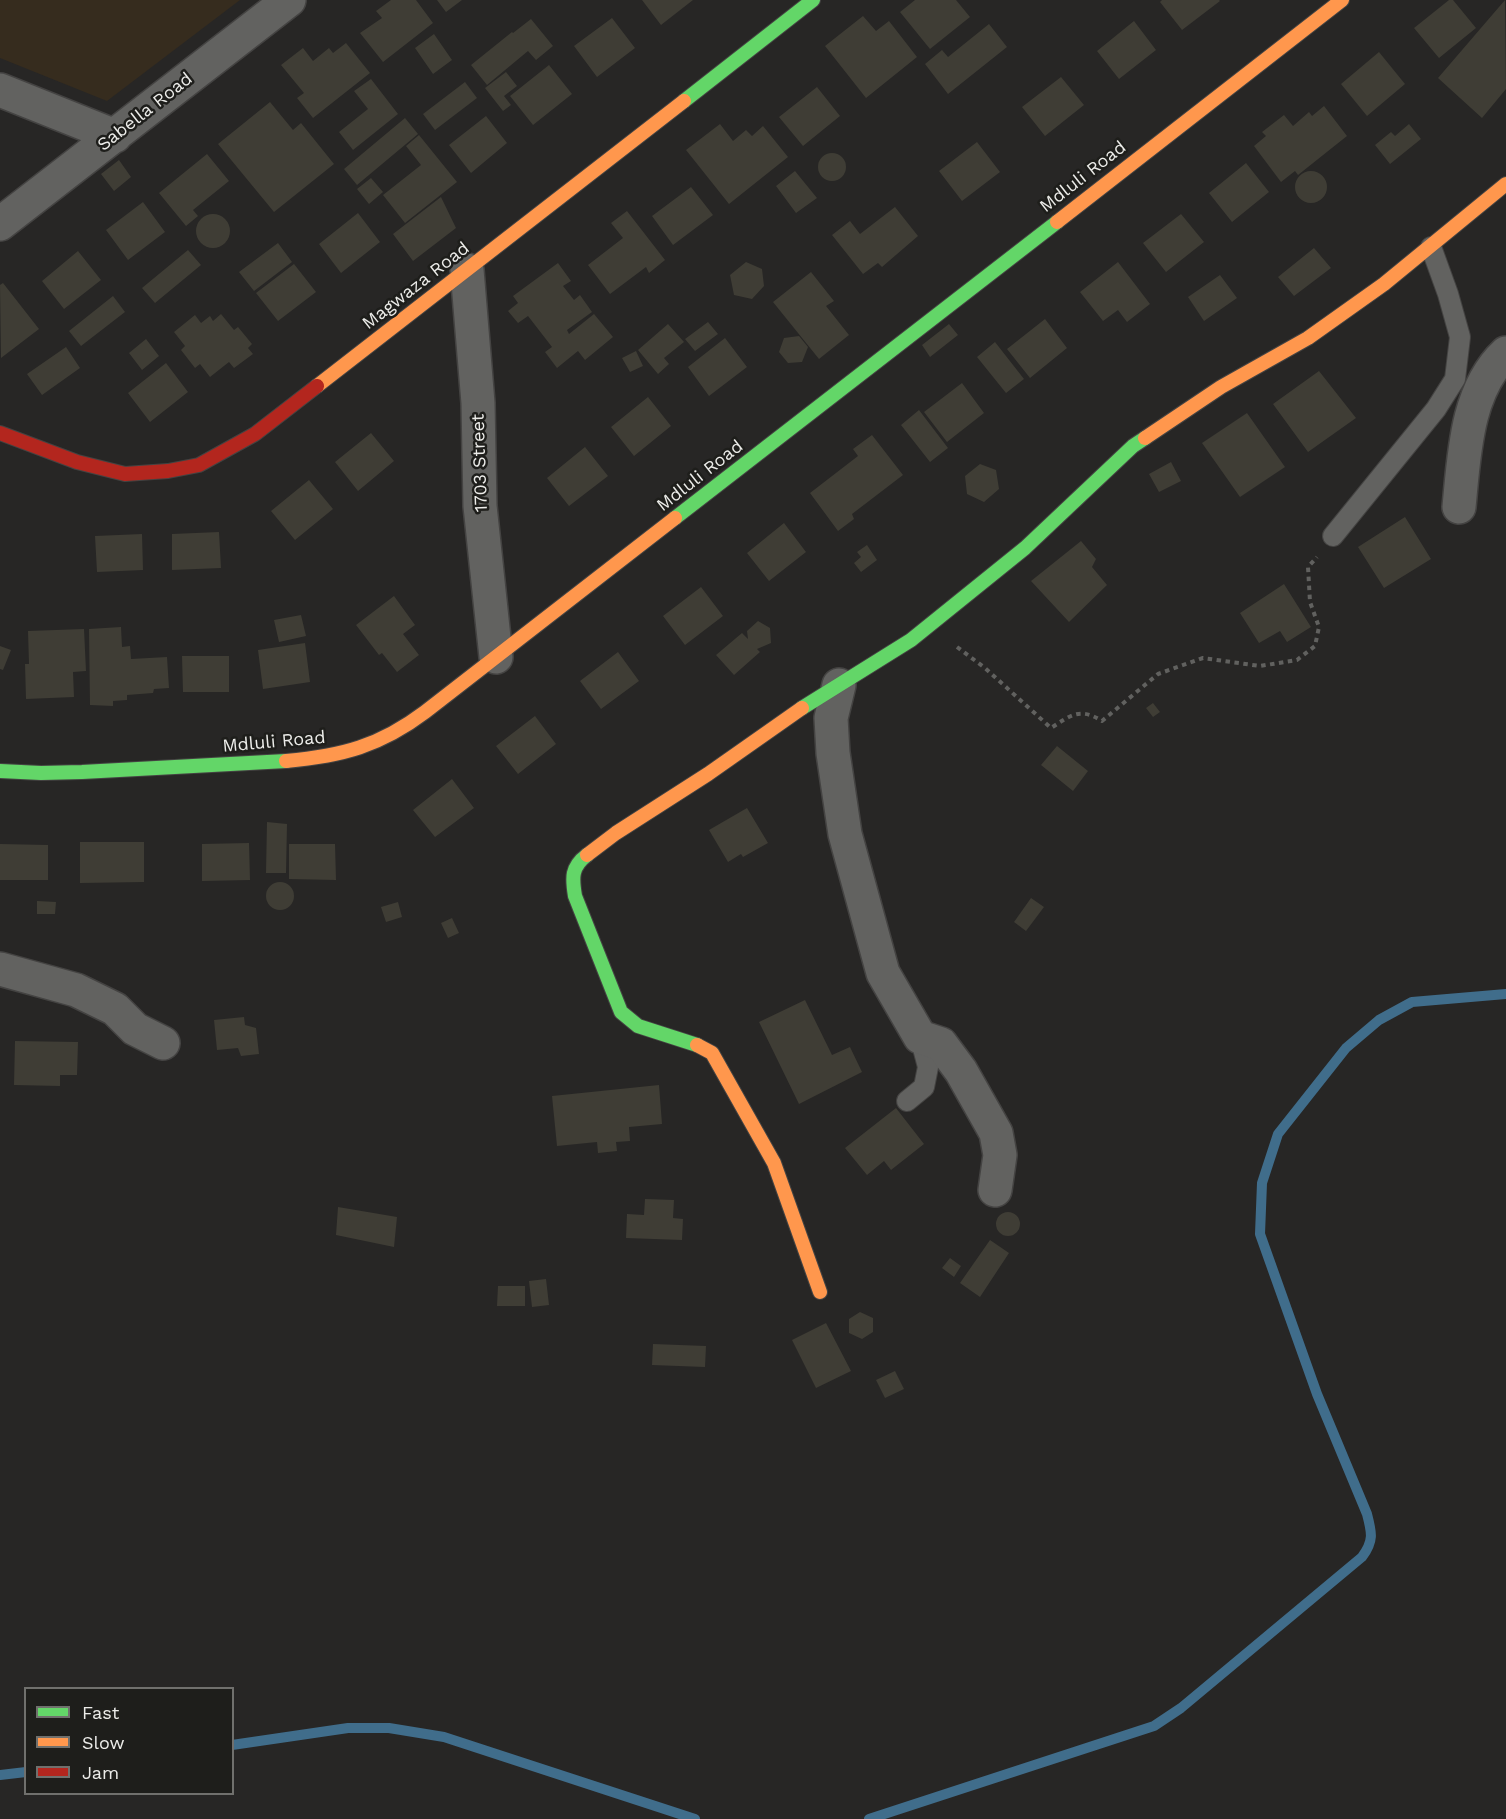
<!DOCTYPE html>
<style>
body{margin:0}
#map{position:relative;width:1506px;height:1819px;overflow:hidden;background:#272625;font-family:"Work Sans",sans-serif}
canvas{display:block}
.legend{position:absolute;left:24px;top:1687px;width:210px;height:108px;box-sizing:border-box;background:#1e1e1b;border:2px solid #70706d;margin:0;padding:8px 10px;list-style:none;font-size:18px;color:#ecece9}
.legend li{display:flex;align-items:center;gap:12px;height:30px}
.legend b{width:30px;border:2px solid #70706d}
</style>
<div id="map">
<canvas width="1506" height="1819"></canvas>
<ul class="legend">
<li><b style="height:8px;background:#63d668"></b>Fast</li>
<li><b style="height:8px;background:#ff974d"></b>Slow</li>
<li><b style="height:8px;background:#b3261e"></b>Jam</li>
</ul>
</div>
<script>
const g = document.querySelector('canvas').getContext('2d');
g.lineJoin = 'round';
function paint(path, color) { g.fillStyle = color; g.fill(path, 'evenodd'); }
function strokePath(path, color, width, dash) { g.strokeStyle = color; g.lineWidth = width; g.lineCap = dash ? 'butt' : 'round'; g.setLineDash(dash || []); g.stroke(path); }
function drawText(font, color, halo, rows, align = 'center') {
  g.font = font + ' "Work Sans",sans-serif'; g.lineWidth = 5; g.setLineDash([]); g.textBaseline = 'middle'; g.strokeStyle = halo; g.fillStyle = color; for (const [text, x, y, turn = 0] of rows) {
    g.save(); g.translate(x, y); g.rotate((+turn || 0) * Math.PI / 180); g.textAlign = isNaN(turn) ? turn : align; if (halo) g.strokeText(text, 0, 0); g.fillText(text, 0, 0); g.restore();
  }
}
const education = new Path2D(`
 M0,0H240L107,101L0,58Z`);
const stream = new Path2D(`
 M232,1745L348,1728H389L444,1737L695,1819
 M0,1775L26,1772
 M869,1819L1154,1726L1181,1708L1362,1557C1374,1541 1372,1533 1367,1514L1317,1394L1260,1234L1262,1183L1278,1134L1346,1048L1379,1020L1412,1002L1506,994`);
const building = new Path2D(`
 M391,0H416L433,23L383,62L360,33L382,18L376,11Z
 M437,0H462L446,12Z
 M642,0H693L661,25Z
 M915,0H956L970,17L930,49L900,12Z
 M1162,0H1219L1220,1L1182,30L1160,2Z
 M1449,0H1453L1476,28L1439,58L1414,28Z
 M1505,0L1506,89L1482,118L1438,78Z
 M863,16L876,31L889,21L917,57L866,98L825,46Z
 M612,18L635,48L597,77L574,46Z
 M531,19L553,46L536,60L528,51L487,85L471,65L512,32L513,33Z
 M1134,21L1156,50L1119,79L1097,51Z
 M989,24L1007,47L948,94L925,64L942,50L948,57Z
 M434,34L452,60L433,74L415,48Z
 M346,43L370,73L313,118L297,98L304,93L281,65L303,48L313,61L329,48L333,53Z
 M1379,52L1405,84L1367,116L1341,84Z
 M549,65L572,94L533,125L510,96Z
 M506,72L517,86L504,96L511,105L503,111L485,88Z
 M1061,77L1084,105L1045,136L1022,107Z
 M371,79L398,114L353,150L339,132L368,109L354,91Z
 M465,82L477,98L435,130L423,114Z
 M817,87L840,116L803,146L779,117Z
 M270,102L293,130L301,123L334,164L274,212L218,144Z
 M1324,106L1347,136L1298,175L1295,171L1281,182L1254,146L1266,136L1262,132L1284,115L1293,126L1309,112L1312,116Z
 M486,116L507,143L471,173L449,145Z
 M405,118L418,134L357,185L344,169Z
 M720,124L733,141L746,130L752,136L763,126L788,157L729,204L686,150Z
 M1409,124L1421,139L1390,164L1375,145L1391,132L1395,136Z
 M419,135L457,182L405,223L383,195L421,165L406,146Z
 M977,142L1000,172L962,201L939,171Z
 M818 167a14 14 0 1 1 28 0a14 14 0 1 1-28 0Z
 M207,154L229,181L193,210L198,216L186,226L159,193Z
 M119,160L131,177L114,191L101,174Z
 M1246,163L1269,192L1232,222L1209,193Z
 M795,171L817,198L796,213L776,186Z
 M1295 187a16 16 0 1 1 32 0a16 16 0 1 1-32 0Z
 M371,178L383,192L369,204L357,189Z
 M691,187L713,215L673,245L652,216Z
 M441,197L456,228L413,261L393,234Z
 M143,202L165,232L128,260L106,230Z
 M895,207L918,236L882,267L878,263L863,274L832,235L850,221L860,234Z
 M627,211L665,260L649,273L646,267L610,294L588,265L623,238L611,223Z
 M358,213L380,242L341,273L319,244Z
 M1181,214L1204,242L1166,272L1143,243Z
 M196 231a17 17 0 1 1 34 0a17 17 0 1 1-34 0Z
 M278,243L292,262L254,291L239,272Z
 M1314,248L1331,268L1294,296L1278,277Z
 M188,250L201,265L155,303L142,288Z
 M78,251L101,280L64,309L42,281Z
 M746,262L762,269L764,286L752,299L734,295L730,275Z
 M1118,262L1150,304L1127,322L1118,310L1103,321L1080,292Z
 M558,263L571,281L563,286L574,300L580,295L592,312L567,330L569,334L594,314L613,337L585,360L578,351L557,368L545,352L552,347L528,316L518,323L508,311L518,303L513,296Z
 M294,264L316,292L278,321L256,293Z
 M811,272L834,301L826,306L849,335L819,359L773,302Z
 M1220,275L1237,298L1204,321L1188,297Z
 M3,283L39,329L1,358L0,285Z
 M113,296L125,312L81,346L69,331Z
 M221,314L234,330L238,327L252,344L248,348L253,354L234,368L229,362L210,377L200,364L195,368L181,350L185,346L174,332L195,315L201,323L210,316L213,321Z
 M1045,319L1067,348L1030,378L1007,349Z
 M708,322L718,334L695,351L685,339Z
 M668,324L684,342L664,358L669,364L658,374L638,350Z
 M949,324L958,335L930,357L922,345Z
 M799,336L808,347L802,362L788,363L779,352L784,338Z
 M725,338L747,367L709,396L688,367Z
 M146,339L159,356L142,370L129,353Z
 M995,342L1024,379L1006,393L977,357Z
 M66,347L80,368L42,395L27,374Z
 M636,351L643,366L630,372L622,358Z
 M166,363L188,392L150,422L128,393Z
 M1319,371L1356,418L1308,452L1273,404Z
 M962,383L984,413L947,442L924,412Z
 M648,397L671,426L634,456L611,427Z
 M919,410L948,448L930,462L901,425Z
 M1247,413L1285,467L1240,497L1202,443Z
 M371,433L394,461L358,491L335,462Z
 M872,435L903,475L852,514L854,519L838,531L810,493L858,456L853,449Z
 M585,447L608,476L569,506L547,478Z
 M1171,462L1181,481L1159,492L1149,474Z
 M980,464L996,470L999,489L984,502L967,494L965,476Z
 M309,480L333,509L295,540L271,511Z
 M1405,517L1431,559L1384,588L1358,547Z
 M784,523L806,552L769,581L747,553Z
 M219,532L221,568L172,570V534Z
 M142,534L143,570L97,572L95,536Z
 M1081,541L1096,559L1092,567L1107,585L1069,622L1031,581Z
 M867,545L877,560L861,572L854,563L861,557L857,552Z
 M1284,584L1311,627L1287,642L1280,631L1259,643L1240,613Z
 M701,587L723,616L685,645L663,616Z
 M394,596L415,625L403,634L419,655L397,672L382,653L379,655L356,625Z
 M301,615L306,636L279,642L274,620Z
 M758,621L770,628L771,643L757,649L760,652L734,675L716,655L742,633L748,639L747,631Z
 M121,627L122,647L130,646L131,659L167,657L169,688L154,689L153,693L127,695V700L113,701V706L90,705L89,629Z
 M84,629L86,671L73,672L74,697L26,699L25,664H29L28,631Z
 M305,643L310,682L263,689L258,650Z
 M0,646L11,650L3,670L0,669Z
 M618,652L639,681L601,709L580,681Z
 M182,656H229V692H183Z
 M1153,703L1160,712L1153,717L1146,708Z
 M535,716L556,744L518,774L496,746Z
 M1057,746L1088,771L1073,791L1041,765Z
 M452,779L474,808L435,837L413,810Z
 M747,808L768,843L743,857L741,854L728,862L709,830Z
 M267,822L287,824L286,873H266Z
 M80,842H144V882L80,883Z
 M249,843L250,880L202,881V844Z
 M0,844L48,845V880H0Z
 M289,844H335L336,880L289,879Z
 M266 896a14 14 0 1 1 28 0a14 14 0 1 1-28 0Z
 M1031,898L1044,907L1026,931L1014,922Z
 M37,901L56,902L55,914H37Z
 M398,902L402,917L386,922L381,907Z
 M452,918L459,933L448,938L441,923Z
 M805,1000L832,1055L850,1047L862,1072L799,1104L759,1022Z
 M244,1017L245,1025L256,1028L259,1054L241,1056L238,1048L217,1050L214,1020Z
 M15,1041L78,1042L77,1075H60V1086L14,1085Z
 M659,1085L662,1124L629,1127L630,1141L616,1142L617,1151L598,1153L597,1142L557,1146L552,1096Z
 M896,1108L924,1144L891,1170L884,1161L867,1175L845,1148Z
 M645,1199L674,1200L673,1218L683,1219L682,1240L626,1238L627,1214L644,1215Z
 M338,1207L397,1217L394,1247L336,1235Z
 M996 1224a12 12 0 1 1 24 0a12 12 0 1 1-24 0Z
 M990,1240L1009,1253L980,1297L960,1283Z
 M950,1258L961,1266L954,1277L942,1268Z
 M546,1279L549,1305L532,1307L529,1281Z
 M498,1286H525V1306H497Z
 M860,1312L873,1318V1332L862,1339L849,1333V1319Z
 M826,1323L851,1371L816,1388L792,1340Z
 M653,1344L706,1346L705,1367L652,1365Z
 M895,1371L904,1389L885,1398L876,1380Z`);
const path = new Path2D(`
 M957,647L985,668L1051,728C1071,715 1080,707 1102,721L1158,674L1203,658L1260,666L1297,660L1315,646L1319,627L1310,602L1308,567L1317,557`);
const lane = new Path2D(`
 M1333,536L1436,409L1455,379L1460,337L1448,294L1431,247
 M907,1101L924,1087L928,1067L920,1037`);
const street = new Path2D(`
 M0,90L115,136
 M0,224L289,0
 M467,270L478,403L480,506L496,657
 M1459,507C1464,456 1466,390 1506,353
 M839,685L831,718L833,753L845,834L883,973L920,1037L941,1044L961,1071L996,1133L1000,1155L995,1190
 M0,969L76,990L115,1009L135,1029L163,1043`);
const fast = new Path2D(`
 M684,101L813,0
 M675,518L1057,222
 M802,708L911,640L1025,548L1133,446L1145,438
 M0,771L41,773L82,772L286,761
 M587,855C571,867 572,878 575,896L621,1012L638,1026L697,1045`);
const slow = new Path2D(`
 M1057,222L1342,0
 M317,386L684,101
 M1145,438L1221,387L1308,338L1384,284L1506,184
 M286,761C342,756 380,746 425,712L675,518
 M587,855L616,833L708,774L802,708
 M697,1045L712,1053L774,1163L820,1292`);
const jam = new Path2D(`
 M0,433L77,462L125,474L168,471L199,465L255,434L317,386`);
const streetNames = [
 ["Sabella Road",145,112,-38],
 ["Mdluli Road",1083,177,-38],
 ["Magwaza Road",416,286,-38],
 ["1703 Street",480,463,-92],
 ["Mdluli Road",700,476,-38],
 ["Mdluli Road",274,742,-5]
];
paint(education, '#362c1e');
strokePath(stream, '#406d8b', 10);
paint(building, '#3f3d35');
strokePath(lane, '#444342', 22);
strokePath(street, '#444342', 36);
strokePath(fast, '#444342', 16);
strokePath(slow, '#444342', 16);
strokePath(jam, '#444342', 16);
strokePath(path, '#61615f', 4, [4.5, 4.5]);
strokePath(lane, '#626260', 20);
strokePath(street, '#626260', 33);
strokePath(fast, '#63d668', 14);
strokePath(slow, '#ff974d', 14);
strokePath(jam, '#b3261e', 14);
drawText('18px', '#ecece9', '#1e1e1b', streetNames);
</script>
